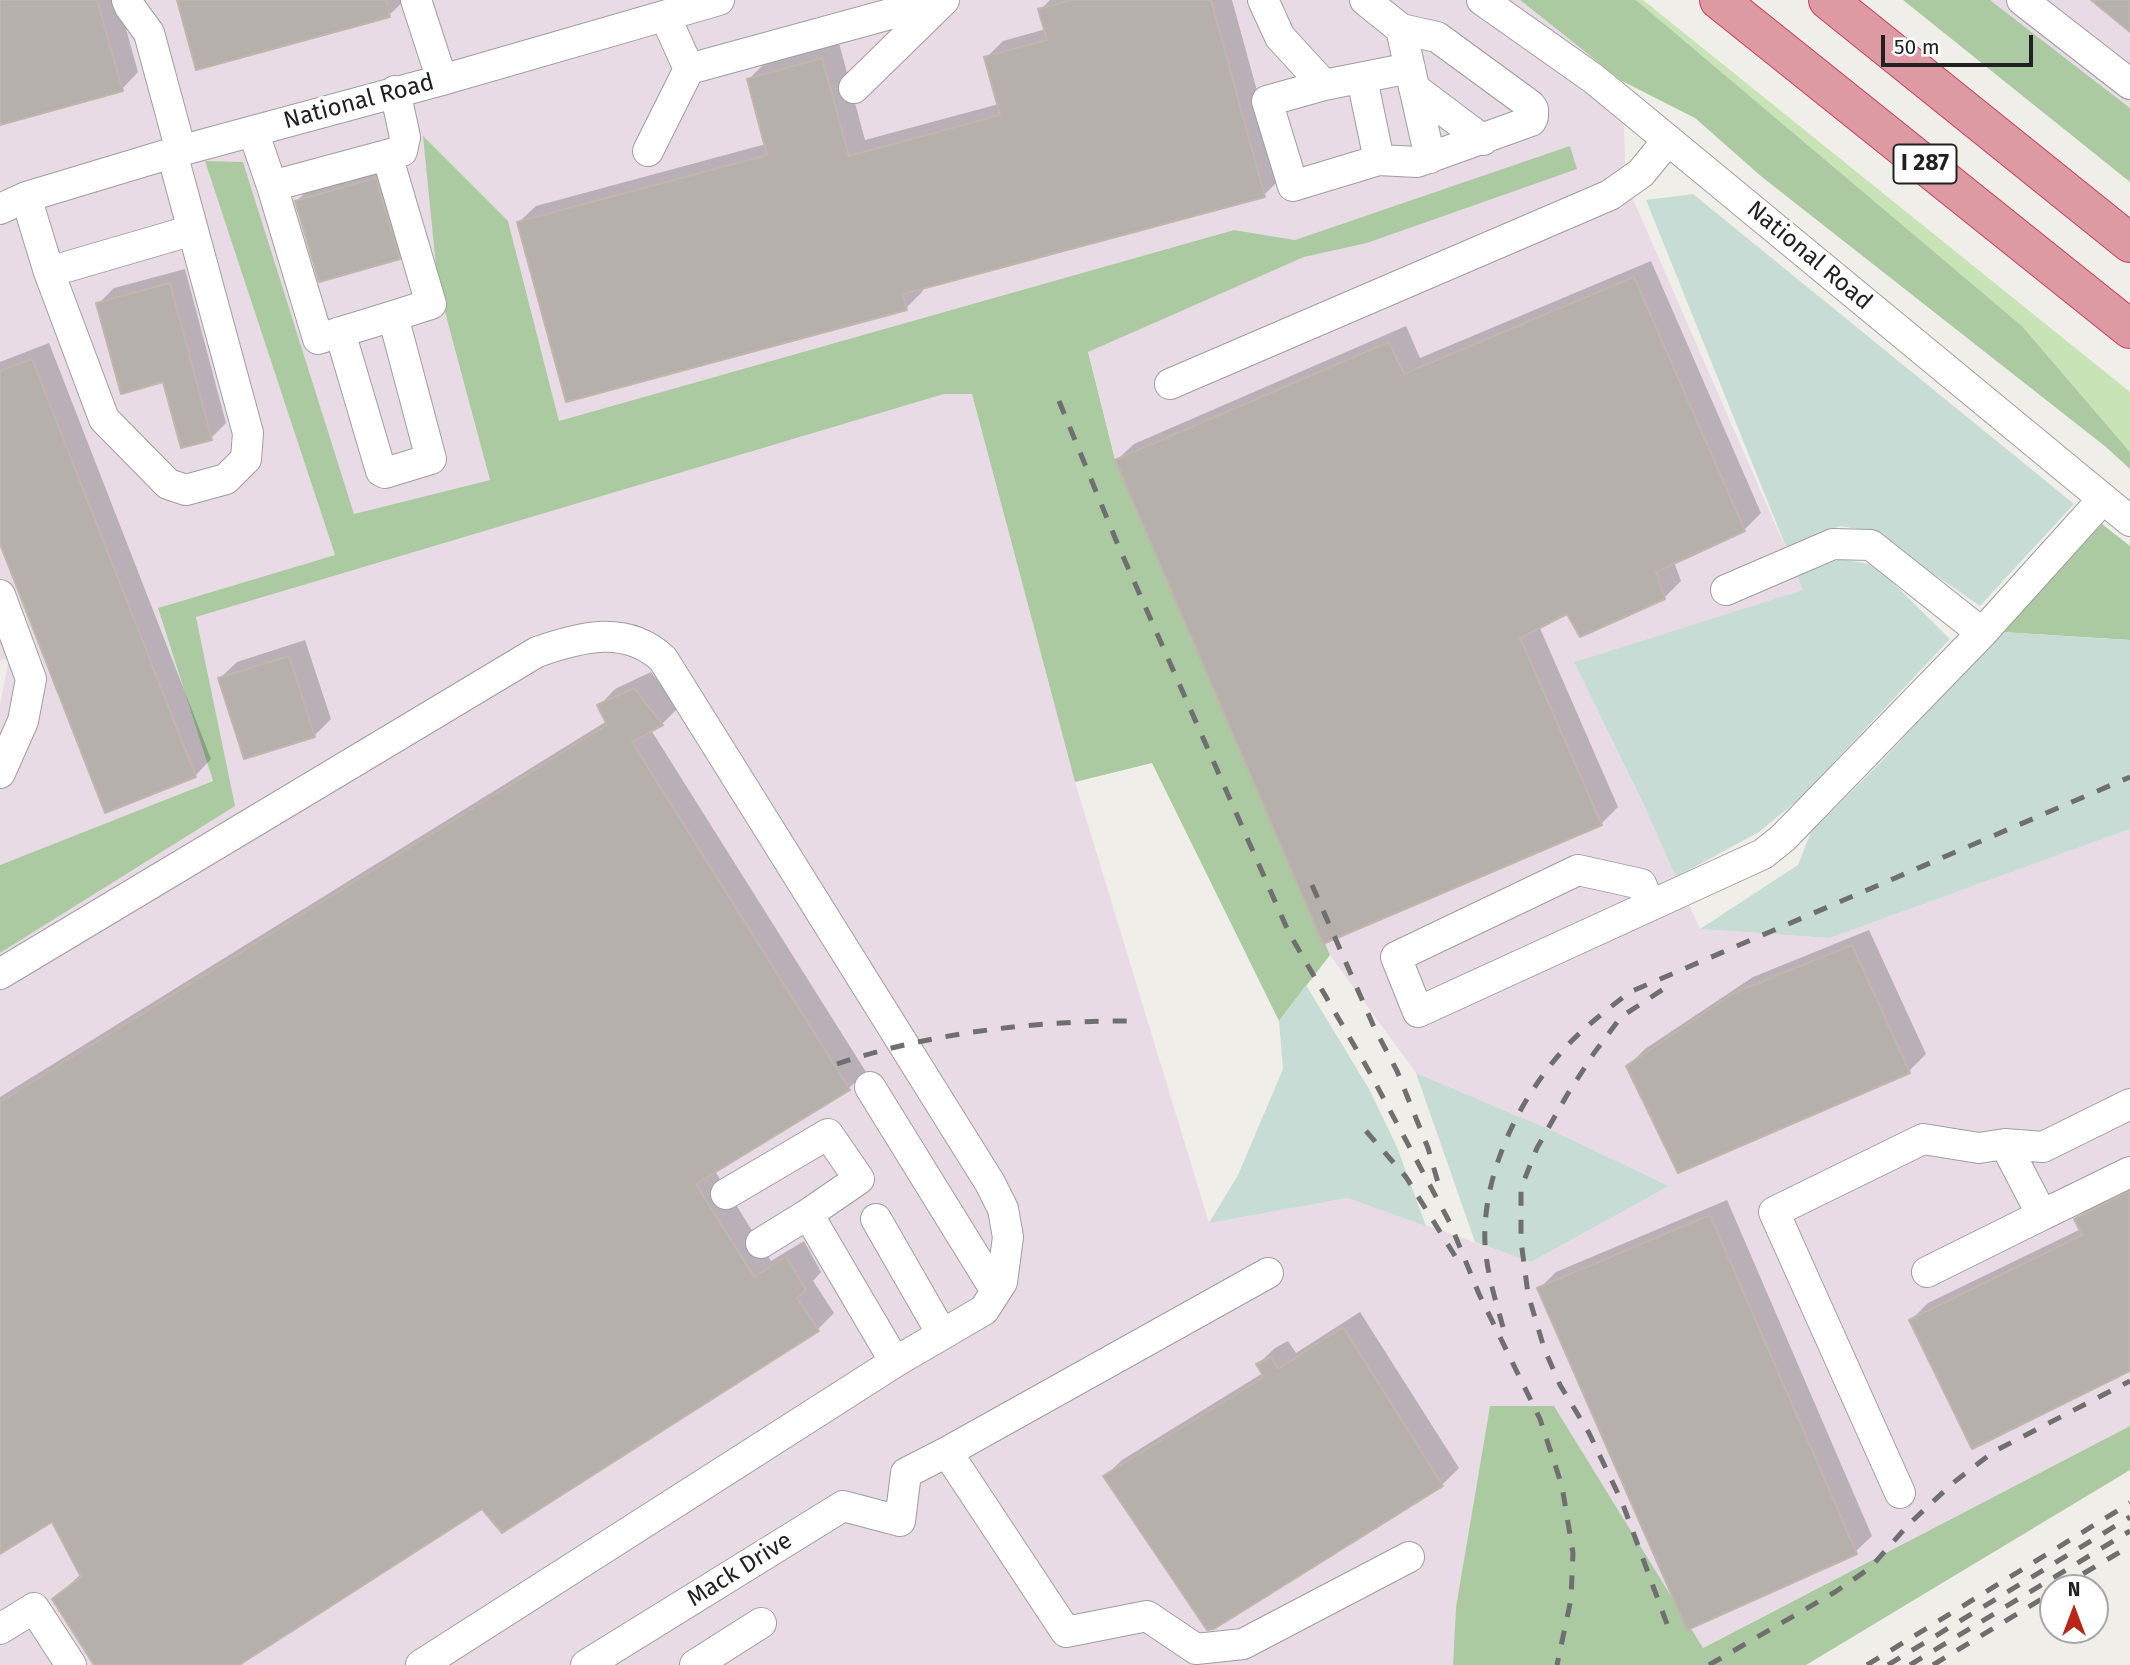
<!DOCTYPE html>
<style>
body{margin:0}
#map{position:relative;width:2130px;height:1665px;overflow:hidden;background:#f0eee8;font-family:"Fira Sans",sans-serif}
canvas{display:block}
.north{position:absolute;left:2039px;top:1574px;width:70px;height:70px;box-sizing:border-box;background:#fff;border:2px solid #a6a6a6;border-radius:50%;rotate:0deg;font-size:19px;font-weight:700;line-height:28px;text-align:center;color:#212121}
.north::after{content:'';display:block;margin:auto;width:24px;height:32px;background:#b82519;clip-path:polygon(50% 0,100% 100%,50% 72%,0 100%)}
.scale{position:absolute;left:1881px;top:35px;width:152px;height:32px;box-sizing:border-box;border:4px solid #212121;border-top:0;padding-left:9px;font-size:21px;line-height:24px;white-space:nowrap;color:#212121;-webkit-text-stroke:5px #fff;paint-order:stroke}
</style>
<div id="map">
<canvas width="2130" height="1665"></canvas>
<div class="north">N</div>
<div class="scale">50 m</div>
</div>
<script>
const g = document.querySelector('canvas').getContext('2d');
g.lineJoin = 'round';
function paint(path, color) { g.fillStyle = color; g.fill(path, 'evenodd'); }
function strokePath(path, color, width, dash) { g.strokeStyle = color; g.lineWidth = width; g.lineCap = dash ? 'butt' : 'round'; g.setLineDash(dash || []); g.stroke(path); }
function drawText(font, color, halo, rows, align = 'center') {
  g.font = font + ' "Fira Sans",sans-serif'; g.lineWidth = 7; g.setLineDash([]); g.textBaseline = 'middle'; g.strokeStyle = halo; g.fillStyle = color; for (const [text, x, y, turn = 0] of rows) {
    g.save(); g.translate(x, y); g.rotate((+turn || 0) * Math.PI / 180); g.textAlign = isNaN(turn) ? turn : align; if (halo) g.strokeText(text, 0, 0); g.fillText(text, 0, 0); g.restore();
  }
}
const industrial = new Path2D(`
 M0,0H1520L1622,81L1626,183L1804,590L1574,662L1644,805L1700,929L1830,938L2130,829V1426L1702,1648L1554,1406H1490L1456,1607L1453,1665H0V953L234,806L196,617L944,394H972L1075,782L1209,1223L1348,1198L1531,1262L1669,1186L1551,1130L1416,1073L1330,955L1115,460L1088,351L1304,257L1367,243L1576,169L1570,147L1295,240L1234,230L559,421L508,221L438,286L490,480L354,515L243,163L206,161L335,555L158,608L213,781L0,865V705L9,658L0,661Z
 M1990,0H2130V108Z`);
const grass = new Path2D(`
 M1636,0H1643L2130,392V452L2022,326Z`);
const forest = new Path2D(`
 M1520,0H1636L2022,326L2130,452V469L2106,447L1762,177L1695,118L1622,81Z
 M1903,0H1990L2130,108V182Z
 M423,136L508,221L559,421L1234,230L1295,240L1570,146L1577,169L1367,243L1304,257L1088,352L1115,460L1330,955L1279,1021L1152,763L1075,782L972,394H944L196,617L235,806L0,953V865L213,781L158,608L335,555L205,161L243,162L354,514L490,480L438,286Z
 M2102,524L2130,546V640L2001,632Z
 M1490,1406H1554L1703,1648L2130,1426V1470L1806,1665H1453L1456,1607Z`);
const wetland = new Path2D(`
 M1693,194L2074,504L1980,606L1882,538L1864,530L1840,526L1786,547L1646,200Z
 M1840,559L1869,564L1883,573L1950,639L1799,799L1759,832L1676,877L1644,805L1574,662L1803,590L1797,575Z
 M2001,632L2130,640V829L1830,938L1700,929L1798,865L1811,832L1880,763Z
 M1306,985L1369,1089L1397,1147L1426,1226L1348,1198L1209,1223L1238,1175L1283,1069L1279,1021Z
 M1416,1073L1551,1130L1669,1186L1531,1262L1475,1242Z`);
const shadow = new Path2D(`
 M0,0H118L138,72L122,89L0,123Z
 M178,0H405L389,15Z
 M1050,0H1232L1281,178L1264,195L922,287L923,291L906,308L519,222L536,206L766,144L749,79L766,62L839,43L865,140L999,104L986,58L1003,41L1046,29L1040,10Z
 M392,163L415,241L399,258L297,201L313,184Z
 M1651,261L1761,513L1744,530L1674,562L1681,581L1664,598L1568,612L1539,626L1618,807L1601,824L1117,460L1134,444L1406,326L1420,358Z
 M185,269L226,423L211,438L98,304L114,288Z
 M49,343L211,759L195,776L0,539V362Z
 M305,640L331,719L314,736L220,678L237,662Z
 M651,672L679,707L662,724L651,730L866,1072L849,1088L715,1171L771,1261L804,1241L821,1272L813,1281L834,1313L818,1329L482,1506L235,1665H96L54,1599L81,1574L52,1519L0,1552V1097L607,721L599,706L615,689Z
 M1869,930L1926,1054L1909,1071L1679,1171L1628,1066L1645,1049L1753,977Z
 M2130,1184V1369L1911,1320L1928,1303L2081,1229L2076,1219L2093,1203Z
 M1727,1200L1872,1536L1855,1552L1539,1289L1556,1272Z
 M1360,1312L1459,1468L1442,1485L1105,1476L1122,1460L1263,1373L1258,1364L1275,1348L1288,1341L1296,1353Z`);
const building = new Path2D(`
 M0,0H97L123,91L0,125Z
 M177,0H386L390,17L196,70Z
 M1072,0H1211L1265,197L903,294L907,310L566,402L517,222L767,155L747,79L822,58L849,156L1000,115L984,57L1047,40L1038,9Z
 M2091,0H2130V32Z
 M376,178L400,259L319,282L295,201Z
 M1634,277L1745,531L1656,572L1665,599L1580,637L1567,614L1520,638L1602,825L1323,944L1115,460L1389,342L1404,374Z
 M170,283L212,440L181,448L163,382L121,394L96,303Z
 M32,359L196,777L105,813L0,544V371Z
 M289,656L315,737L244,759L218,678Z
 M634,688L663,725L632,742L850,1090L696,1184L754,1277L786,1257L806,1290L797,1298L819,1331L502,1533L482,1509L239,1665H94L52,1599L81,1577L52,1522L0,1554V1102L607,725L597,705Z
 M1852,945L1910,1073L1678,1173L1626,1066L1734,993Z
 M2130,1191V1371L1972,1449L1909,1320L2082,1235L2074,1219Z
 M1710,1215L1857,1554L1687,1630L1537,1288Z
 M1343,1327L1443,1486L1214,1629L1207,1630L1103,1476L1264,1377L1256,1364L1271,1357L1278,1369Z`);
const minor = new Path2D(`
 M127,0L130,7L149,33L181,151
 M416,0L442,80
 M1263,0L1280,37L1324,85L1267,101L1293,186L1379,160L1417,162L1531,121L1533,117V109L1530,105L1437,37L1401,29L1365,0
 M1482,0L1594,79L2130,521
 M2022,0L2130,84
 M1401,29L1430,158
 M689,69L941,0
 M1362,79L1379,160
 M1324,85L1410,68
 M854,88L944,0
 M1414,88L1483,140
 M253,131L272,186L387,155L402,151L405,137L395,91
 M648,151L689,69L665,16
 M387,155L431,304L393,316
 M272,186L318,339L393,316L431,459L385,473L381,471L340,332
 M26,197L49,272L193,230
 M0,209L26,197L172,153L442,80L719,0
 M49,272L104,419L168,484L186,490L226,479L246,459L248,433L172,153
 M1170,384L1610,195L1641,173L1668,140
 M1726,590L1833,544L1871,545L1982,633
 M0,595L31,679L23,721L0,773
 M1650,905L1641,884L1578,870L1396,957L1418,1012L1763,854L1783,838L1982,633L2103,499
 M0,974L537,652C580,637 626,624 663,659L990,1183L1003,1209L1008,1237L1002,1282L984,1310L895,1362L421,1665
 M870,1087L996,1291
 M726,1194L828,1134L859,1179L808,1214L895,1362
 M2042,1215L2130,1172
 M876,1219L942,1334
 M761,1243L808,1214
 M1927,1272L2042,1215L2005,1144
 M947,1452L1268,1273
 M1900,1493L1774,1212L1923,1139L1979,1148L2005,1144L2043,1147L2130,1104
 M0,1629L34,1608L71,1665
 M586,1665L843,1506L900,1521L906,1473L947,1452L1066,1632L1147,1616L1196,1649L1243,1644L1409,1557
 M695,1665L761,1623`);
const highway = new Path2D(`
 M1719,0L2130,329
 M1828,0L2130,243`);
const rail = new Path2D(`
 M1059,401L1118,545L1289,933L1369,1071L1450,1223L1479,1294L1540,1419L1562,1486L1573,1553L1571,1599L1557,1665
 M1312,885L1374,1027L1397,1071L1428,1148L1441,1193
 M837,1064C928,1033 1039,1020 1136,1021
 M1366,1131L1406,1177L1455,1256
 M1503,1327C1494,1295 1483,1261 1485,1227C1488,1163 1522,1095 1565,1048C1584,1027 1608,1009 1630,992L2130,777
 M2059,1588L2130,1546
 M1667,1624L1622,1502L1589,1433L1560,1385L1544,1348L1528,1294L1521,1241V1188L1537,1148L1567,1095L1594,1053L1621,1017L1671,984
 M1709,1665L1835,1592L1870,1568L1909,1524L1953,1483L1993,1452L2130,1381
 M1867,1665L2130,1503
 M1888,1665L2130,1517
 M1910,1665L2130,1531
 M1933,1665L2053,1592`);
const shields = [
 [1925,164,63]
];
const shieldNames = [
 ["I 287",1925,164]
];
const streetNames = [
 ["National Road",359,102,-15],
 ["National Road",1809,256,40],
 ["Mack Drive",740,1570,-32]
];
paint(industrial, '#e8dbe5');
paint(grass, '#c8e3b5');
paint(forest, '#abcaa2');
paint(wetland, '#c7dcd4');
paint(shadow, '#0003');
paint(building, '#b5b0ab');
strokePath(building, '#c0b6ac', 2);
strokePath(minor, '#9e9e9e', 32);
strokePath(highway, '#c63e62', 40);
strokePath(minor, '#fff', 30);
strokePath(highway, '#dd9aa2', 38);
strokePath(rail, '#6f6f6f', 5, [14, 14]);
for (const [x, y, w] of shields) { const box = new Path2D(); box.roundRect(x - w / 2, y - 19.5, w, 39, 5); g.fillStyle = '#fff'; g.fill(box); strokePath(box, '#212121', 2); }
drawText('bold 23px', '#212121', null, shieldNames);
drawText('24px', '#212121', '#fff', streetNames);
</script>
